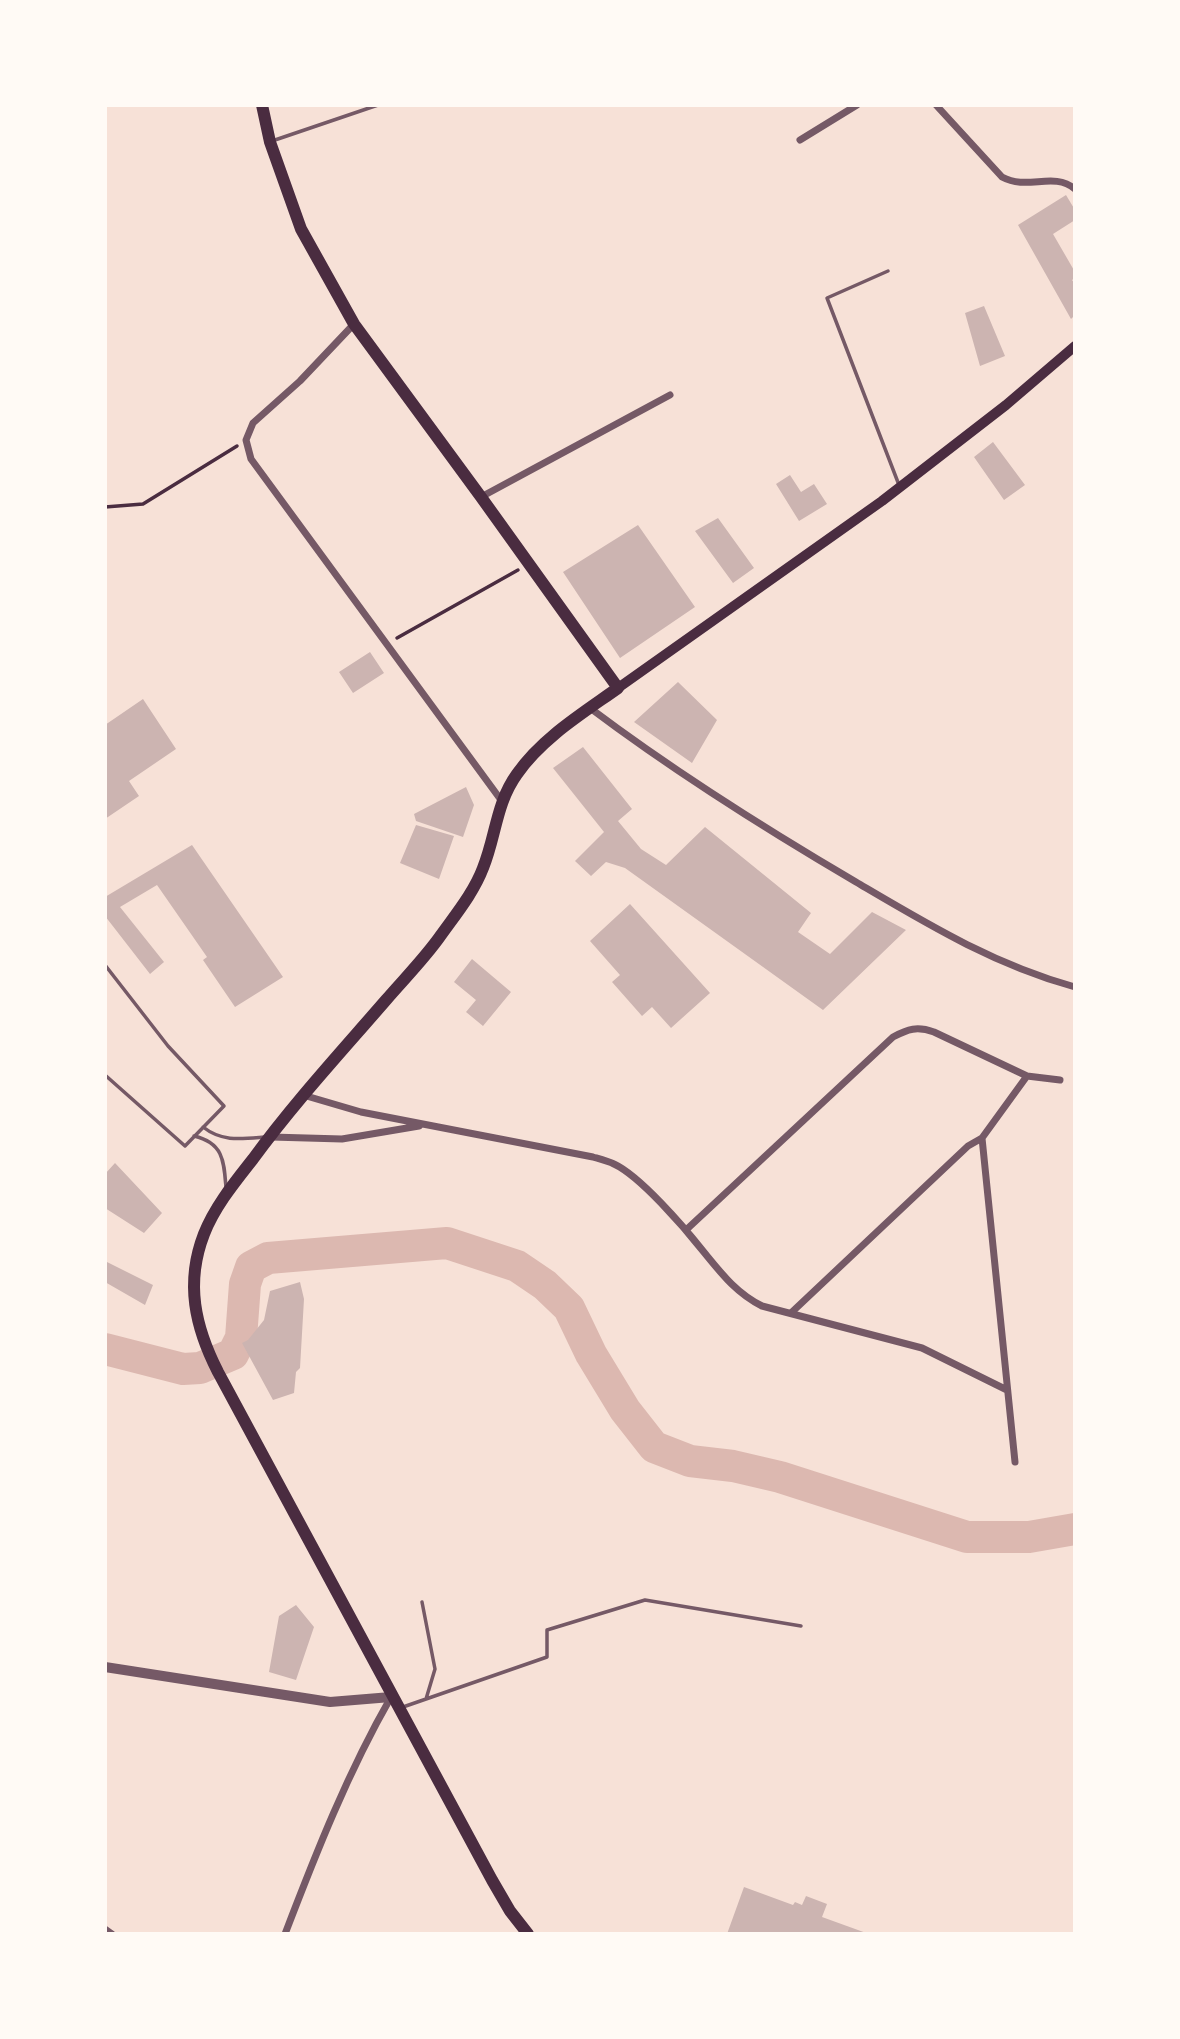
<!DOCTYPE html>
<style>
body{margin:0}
#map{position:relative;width:1180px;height:2039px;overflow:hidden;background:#f7e1d7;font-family:Raleway,sans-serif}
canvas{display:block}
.frame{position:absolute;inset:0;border:107px solid #fffaf5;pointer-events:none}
</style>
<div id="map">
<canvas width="1180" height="2039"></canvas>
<div class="frame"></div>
</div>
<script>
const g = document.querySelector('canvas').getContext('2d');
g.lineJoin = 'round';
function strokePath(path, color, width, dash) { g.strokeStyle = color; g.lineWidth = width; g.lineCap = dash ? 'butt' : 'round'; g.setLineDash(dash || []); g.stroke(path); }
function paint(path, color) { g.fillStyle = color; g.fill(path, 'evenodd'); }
const river = new Path2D(`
 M105,1349L183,1369L200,1368L233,1354L241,1338L245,1284L251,1267L268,1258L447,1243L517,1266L545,1285L569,1308L591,1354L625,1410L654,1447L690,1461L733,1466L780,1477L967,1537H1029L1075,1529`);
const building = new Path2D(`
 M1066,195L1075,210V220L1053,234L1075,272V278L1072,280L1075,284V315L1071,319L1018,225Z
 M984,306L1005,356L980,366L965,313Z
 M993,442L1025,485L1004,500L974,457Z
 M790,475L801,492L814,484L827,504L799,521L776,484Z
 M718,518L754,568L733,583L695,531Z
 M638,525L695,607L620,658L563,572Z
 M370,652L384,673L353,693L339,672Z
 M678,682L717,720L692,763L634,722Z
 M143,699L176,749L129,781L139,796L105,819V725Z
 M583,747L632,809L618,821L641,849L666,865L705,827L811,913L798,932L830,954L872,912L906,930L823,1010L625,868L606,862L591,876L575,861L604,832L553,768Z
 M466,787L474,805L463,837L416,821L414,814Z
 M416,825L454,836L439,879L400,863Z
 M192,845L283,977L235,1007L203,960L207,957L157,885L120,907L164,962L150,974L105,916V897Z
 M630,904L710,993L671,1028L652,1007L642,1016L612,982L620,975L590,941Z
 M472,959L511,992L483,1026L466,1012L476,1000L454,982Z
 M115,1163L162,1213L144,1233L105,1208V1174Z
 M105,1261L153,1285L145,1305L105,1282Z
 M300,1282L304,1299L300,1368L296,1372L294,1393L273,1400L242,1343L248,1340L264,1320L270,1291Z
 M296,1605L314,1627L296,1680L269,1672L279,1616Z
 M744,1887L793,1905L795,1902L802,1905L806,1896L827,1904L822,1917L869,1934H727Z`);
const path = new Path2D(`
 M105,507L143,504L237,446
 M397,638L518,570`);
const service = new Path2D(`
 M272,141L378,105
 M888,271L827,298L899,485
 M105,965L168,1046L224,1106L185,1146L105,1075
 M203,1127C222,1142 241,1139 264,1137
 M194,1136C224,1143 224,1162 226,1188
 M422,1602L435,1669L426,1699
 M403,1707L547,1657V1630L645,1600L801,1626`);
const minor = new Path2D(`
 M936,105L1002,177C1028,191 1053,171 1075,189
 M800,140L857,105
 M354,324L300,381L253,423L246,440L251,459L501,800
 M481,497L670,395
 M590,708C675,772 764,828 856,882C929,925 993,964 1075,987
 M303,1095L361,1112L593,1157C600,1159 608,1161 614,1164C640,1176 684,1227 703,1251C721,1273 736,1293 762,1306L922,1348L1007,1390
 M271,1137L342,1139L419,1126
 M982,1138L1015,1462
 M686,1230L893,1037C908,1029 917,1026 934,1032L1027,1076L1060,1080
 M792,1312L968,1146L982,1138L1027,1076
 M105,1929L112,1934
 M285,1934C316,1853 348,1772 391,1697`);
const tertiary = new Path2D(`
 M105,1667L330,1702L391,1697`);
const secondary = new Path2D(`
 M618,688L882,501L1006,405L1075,346`);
const primary = new Path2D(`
 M262,105L270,142L301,229L354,324L481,497L618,688C583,713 542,738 517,774C496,803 496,836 483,868C474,892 456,914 441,935C425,958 404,979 386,1000C341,1052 294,1103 253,1159C235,1182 215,1206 204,1234C185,1283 195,1327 218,1372L492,1880L510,1911L528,1934`);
strokePath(river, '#dcb8b0', 32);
paint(building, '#ccb4b1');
strokePath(path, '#4a2c40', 3.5);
strokePath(service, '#755966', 3.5);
strokePath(minor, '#755966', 7);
strokePath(tertiary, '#755966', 10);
strokePath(secondary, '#4a2c40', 10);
strokePath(primary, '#4a2c40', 12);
</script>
